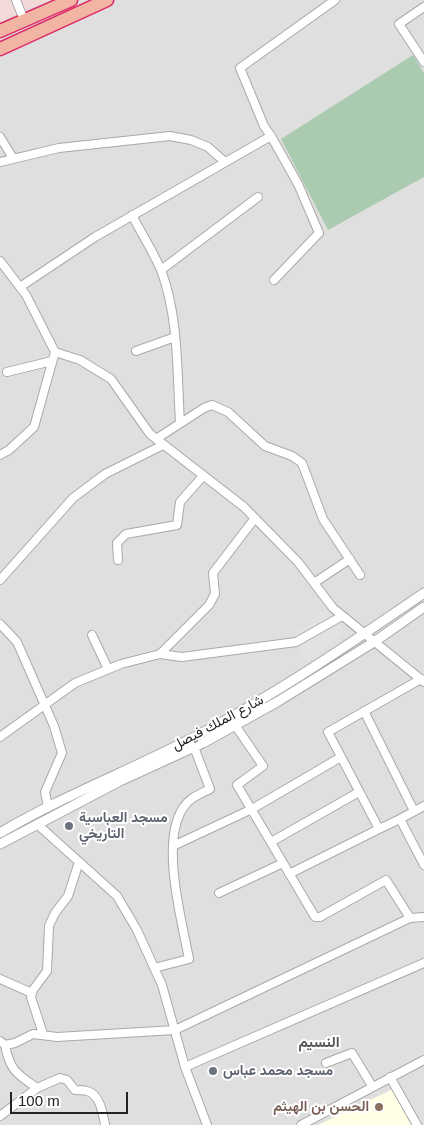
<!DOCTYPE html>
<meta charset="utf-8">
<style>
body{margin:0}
#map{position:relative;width:424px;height:1125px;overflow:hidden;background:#f2efe9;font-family:Helvetica,sans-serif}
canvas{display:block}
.scale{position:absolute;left:10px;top:1092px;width:118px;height:22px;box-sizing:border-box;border:2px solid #222;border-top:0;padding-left:6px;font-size:15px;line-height:18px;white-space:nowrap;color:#222;-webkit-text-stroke:4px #fff;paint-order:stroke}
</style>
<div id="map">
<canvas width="424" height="1125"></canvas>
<div class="scale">100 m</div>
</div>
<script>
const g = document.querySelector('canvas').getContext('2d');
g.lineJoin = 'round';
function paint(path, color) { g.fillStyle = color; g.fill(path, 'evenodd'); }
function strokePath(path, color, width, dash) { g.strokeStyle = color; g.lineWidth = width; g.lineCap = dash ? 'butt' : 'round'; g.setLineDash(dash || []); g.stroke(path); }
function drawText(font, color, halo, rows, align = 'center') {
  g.font = font + ' Helvetica,Vazirmatn,sans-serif'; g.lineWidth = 4; g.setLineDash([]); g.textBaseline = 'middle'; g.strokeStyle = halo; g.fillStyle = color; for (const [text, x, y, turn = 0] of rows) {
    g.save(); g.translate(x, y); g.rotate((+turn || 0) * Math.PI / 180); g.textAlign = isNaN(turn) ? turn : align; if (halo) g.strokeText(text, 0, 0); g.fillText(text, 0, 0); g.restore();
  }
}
const residential = new Path2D(`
 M0,0H424V1125H0Z`);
const commercial = new Path2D(`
 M0,0H48L0,22Z`);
const education = new Path2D(`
 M393,1089L413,1125H318Z`);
const cemetery = new Path2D(`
 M413,55L424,73V177L328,230L281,139Z`);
const parking = new Path2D(`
 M326,609L345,632L307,662L288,639Z`);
const minor = new Path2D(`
 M16,0L24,20
 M424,7L399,24L424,62
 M271,136L298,184L319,233L274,280
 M0,137L13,158
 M0,162L59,148L170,136L191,140L208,147L225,162
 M132,215C141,233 153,251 161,270C179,317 177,374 180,423
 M0,261L26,295L55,352L80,360L111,379L150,434L244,507L298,562L333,608L424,682
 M161,270L258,197
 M20,287L95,237L271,136L264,126L240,68L335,0
 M136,351L175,337
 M7,372L52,361
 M156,439L204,408L212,405L228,412L265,446L292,456L302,463L323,519L360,575
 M0,455L9,450L34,427L55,352
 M118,560L117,543L126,534L177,525L180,502L203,476
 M0,580L73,498L105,474L163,445
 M314,583L350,559
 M0,624L17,642L54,726L62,753L45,792L48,807
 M92,635L108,669
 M160,654L209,605L215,594L213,573L255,518
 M364,711L414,811
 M235,725L263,766L237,785L315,917H320L386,880L410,918
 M0,737L75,683L121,664L160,654L182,657L296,642L342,616
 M424,806L400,819L424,865
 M400,819L379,829L328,732L421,679
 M37,824L117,896L137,930L162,985L185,1067L207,1125
 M271,842L359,792
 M173,846L252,809L341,757
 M289,874L379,829
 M219,893L283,863
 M154,968L189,959C182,921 160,843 183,808C189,798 200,794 210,789L194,747
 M0,979L32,993
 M43,1034L31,997L33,990L47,971L49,926L55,913L68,896L79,862
 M0,1041L5,1045L15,1043L33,1034L57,1037L175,1030L410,918L424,917
 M5,1045C10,1071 17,1074 37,1088
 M326,1063L352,1053L372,1086
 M185,1067L424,963
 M390,1077L417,1125
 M0,1116L37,1088L60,1078L67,1080L75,1090C79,1090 84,1090 87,1091C100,1094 103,1114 105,1125
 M301,1125L424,1060`);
const tertiary = new Path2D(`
 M0,833C64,795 134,769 200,734C278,693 351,643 424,593
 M0,844L120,781L203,743L277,702L374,642L424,607`);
const trunk = new Path2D(`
 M0,31L71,0
 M0,49L107,0`);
const markers = [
 [69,826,5,"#6b7280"],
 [213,1071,5,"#6b7280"],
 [379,1107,5,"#8d6e63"]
];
const streetNames = [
 ["شارع الملك فيصل",218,723,-28]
];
const worshipNames = [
 ["مسجد العباسية",79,818],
 ["التاريخي",79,834],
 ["مسجد محمد عباس",223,1071]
];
const educationNames = [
 ["الحسن بن الهيثم",369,1107]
];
const neighbourhoodNames = [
 ["النسيم",319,1043]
];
paint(residential, '#e0dfdf');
paint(commercial, '#f2dad9');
paint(education, '#ffffe5');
paint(cemetery, '#aacbaf');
paint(parking, '#e2e2e2');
strokePath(minor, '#a9a9a9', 10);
strokePath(tertiary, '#a9a9a9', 11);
strokePath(trunk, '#dc2a67', 15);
strokePath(minor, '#fff', 8);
strokePath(tertiary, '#fff', 9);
strokePath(trunk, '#f2b4a3', 12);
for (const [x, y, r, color] of markers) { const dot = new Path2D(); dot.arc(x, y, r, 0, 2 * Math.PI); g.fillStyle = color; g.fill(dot); strokePath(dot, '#fff', 2); }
drawText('14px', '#222', '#fff', streetNames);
drawText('bold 14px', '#5b616d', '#fff', worshipNames, 'left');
drawText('bold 14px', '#785e54', '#fff', educationNames, 'right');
drawText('bold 15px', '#555', '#fff', neighbourhoodNames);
</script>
